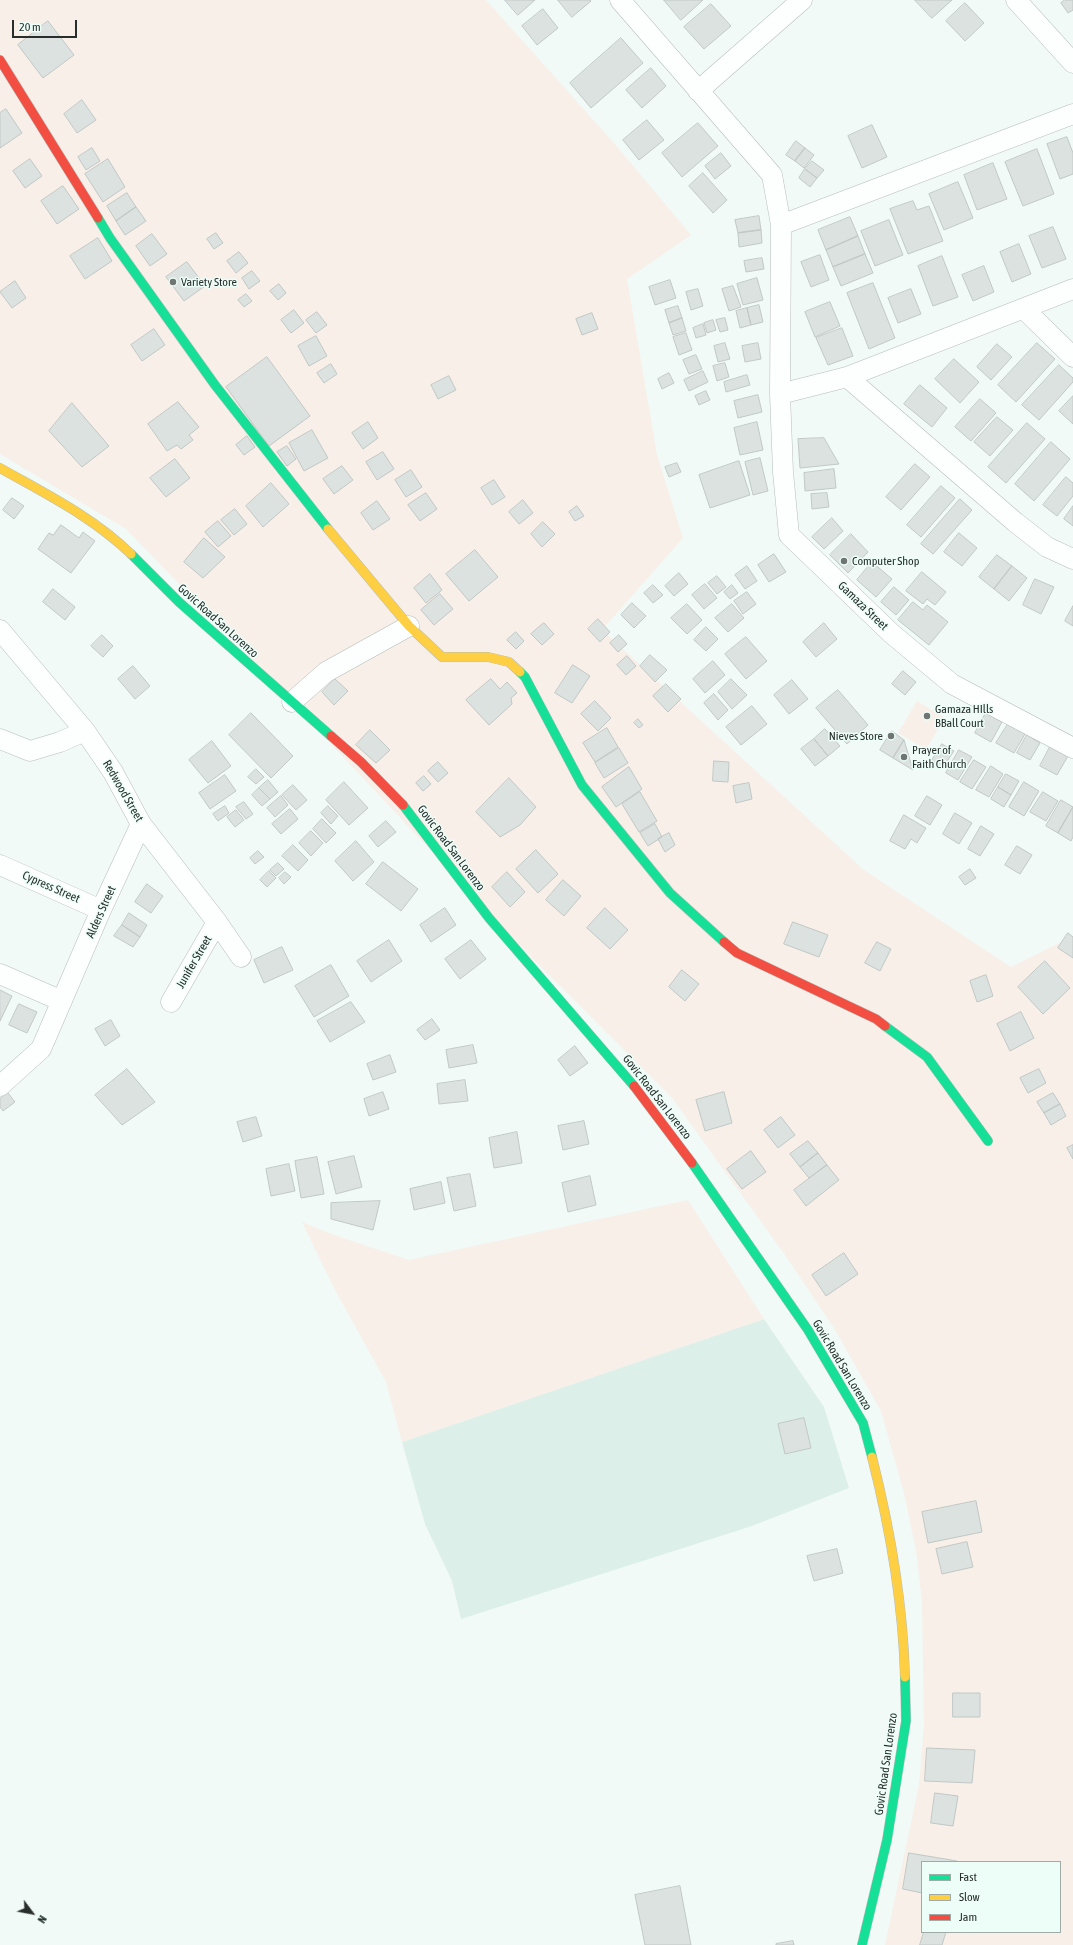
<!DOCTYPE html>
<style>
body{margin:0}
#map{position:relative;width:1073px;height:1945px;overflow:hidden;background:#f1faf7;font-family:"Asap Condensed",sans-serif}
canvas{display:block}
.legend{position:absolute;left:921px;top:1861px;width:140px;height:72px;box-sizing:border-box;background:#edfef8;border:1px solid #9eaba6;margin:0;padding:5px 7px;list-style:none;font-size:12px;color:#282e2c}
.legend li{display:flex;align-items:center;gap:8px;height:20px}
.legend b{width:20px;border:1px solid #9eaba6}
.north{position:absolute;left:12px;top:1893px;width:40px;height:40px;-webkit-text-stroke:3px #edfef8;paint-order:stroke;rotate:122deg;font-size:11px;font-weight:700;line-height:16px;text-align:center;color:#282e2c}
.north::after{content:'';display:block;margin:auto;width:14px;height:18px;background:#282e2c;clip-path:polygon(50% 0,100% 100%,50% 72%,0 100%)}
.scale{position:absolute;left:12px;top:20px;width:65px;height:18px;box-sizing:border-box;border:2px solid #282e2c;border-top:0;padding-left:5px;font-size:12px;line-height:14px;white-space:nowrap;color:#282e2c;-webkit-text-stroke:3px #edfef8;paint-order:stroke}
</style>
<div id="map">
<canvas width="1073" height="1945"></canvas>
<ul class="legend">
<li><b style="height:5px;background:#16e098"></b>Fast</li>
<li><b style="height:5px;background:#ffcf43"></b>Slow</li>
<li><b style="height:5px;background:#f24e42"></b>Jam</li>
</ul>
<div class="north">N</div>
<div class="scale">20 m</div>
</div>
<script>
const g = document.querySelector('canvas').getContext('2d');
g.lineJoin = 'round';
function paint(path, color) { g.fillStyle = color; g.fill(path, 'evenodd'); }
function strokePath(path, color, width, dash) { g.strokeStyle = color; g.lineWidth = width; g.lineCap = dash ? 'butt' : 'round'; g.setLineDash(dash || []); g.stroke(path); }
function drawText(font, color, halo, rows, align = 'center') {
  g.font = font + ' "Asap Condensed",sans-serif'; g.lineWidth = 3; g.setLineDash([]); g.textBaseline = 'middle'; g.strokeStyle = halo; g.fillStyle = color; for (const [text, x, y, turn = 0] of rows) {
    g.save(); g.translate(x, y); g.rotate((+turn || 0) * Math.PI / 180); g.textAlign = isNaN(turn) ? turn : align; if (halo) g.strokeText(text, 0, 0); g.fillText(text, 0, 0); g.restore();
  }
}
const built = new Path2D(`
 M764,1319L824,1407L849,1488L752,1526L461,1619L452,1581L425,1524L402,1442Z`);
const green = new Path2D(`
 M0,0H486L614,143L691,235L627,279L657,455L683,538L602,630L864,870L1011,967L1073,936V1945H885L919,1785L924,1725L922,1601L916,1551L904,1493L881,1411L834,1328L785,1255L672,1098L529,955L221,627L126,529L0,454ZM922,1862H1060V1932H922Z
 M917,701L945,718L926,749L898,733Z
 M688,1200L764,1319L402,1442L386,1382L335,1290L302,1222L334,1235L409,1260Z`);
const building = new Path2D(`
 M505,0H535L518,15Z
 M558,0H590L591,1L572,17Z
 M664,0H703L681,20Z
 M915,0H952L932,18Z
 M1065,0H1073V10L1068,13L1061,3Z
 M965,3L984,23L965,41L946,21Z
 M711,4L731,26L704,49L684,27Z
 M543,9L558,28L537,45L522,26Z
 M48,21L74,55L43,78L18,45Z
 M621,38L643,63L591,108L570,83Z
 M651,68L666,86L642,108L626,90Z
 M82,100L96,120L77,133L64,114Z
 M6,109L22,133L0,148V113Z
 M647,120L664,140L639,160L623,140Z
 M698,123L718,146L682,177L662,153Z
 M872,125L887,157L862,168L848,136Z
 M1067,137L1073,153V174L1060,179L1047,144Z
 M796,141L805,148L795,161L786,155Z
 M92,148L100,161L86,170L78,157Z
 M805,148L814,155L804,168L795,161Z
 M1037,149L1054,194L1023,206L1005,162Z
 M721,153L731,166L715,179L705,166Z
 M30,159L42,176L25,188L13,171Z
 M108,159L125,187L103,202L85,174Z
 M812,161L824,170L817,178L805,169Z
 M993,163L1007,199L977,210L964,175Z
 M805,169L817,178L810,187L799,178Z
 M703,173L727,200L713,213L689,186Z
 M958,182L973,218L944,230L929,194Z
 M63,186L79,209L57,224L41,201Z
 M127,193L136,207L116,221L107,206Z
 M913,201L917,210L929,206L943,241L908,254L890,209Z
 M136,207L146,221L125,235L116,221Z
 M759,216L761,230L738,233L735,220Z
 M850,217L858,236L826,250L818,230Z
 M889,220L903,255L875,266L861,231Z
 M1053,227L1066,259L1042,268L1029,236Z
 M761,230L762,243L739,247L738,233Z
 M216,233L223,243L214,249L207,239Z
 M152,234L167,254L150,266L136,246Z
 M858,236L865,254L833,267L826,250Z
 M98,238L112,261L85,279L70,256Z
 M1019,244L1031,274L1012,282L1000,252Z
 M239,252L248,263L236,273L227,261Z
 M865,254L873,273L841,286L833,267Z
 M820,255L829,280L811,287L801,262Z
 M942,256L958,297L933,306L918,266Z
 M762,258L764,269L746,272L744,261Z
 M187,262L205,286L184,301L166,277Z
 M984,266L994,292L973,301L962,275Z
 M252,271L260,281L249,289L242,278Z
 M757,278L763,300L743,305L737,284Z
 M670,280L676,298L655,305L649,287Z
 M15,281L26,298L12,308L0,292Z
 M873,283L895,338L869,349L847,293Z
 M279,284L286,293L278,300L270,291Z
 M733,286L741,307L729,311L722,289Z
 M698,289L703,306L691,310L686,292Z
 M911,289L921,314L898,323L888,298Z
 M246,294L252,301L244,307L238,300Z
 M830,302L840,326L815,337L805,312Z
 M759,305L763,322L751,325L747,308Z
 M678,306L682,318L669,323L665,310Z
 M747,308L751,325L740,328L736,311Z
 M294,310L304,323L291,333L281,320Z
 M317,312L327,325L316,333L306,320Z
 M592,313L598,329L582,335L576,319Z
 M682,318L686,331L673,335L669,323Z
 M725,318L728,330L720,332L716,320Z
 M713,320L716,330L707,333L704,323Z
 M703,324L706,335L696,338L693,328Z
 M842,328L853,356L828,365L816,338Z
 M154,329L165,345L142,361L131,345Z
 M686,333L692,350L679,355L673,337Z
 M316,336L327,356L309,366L298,346Z
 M725,343L730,359L718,362L714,346Z
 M758,343L761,359L745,362L742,346Z
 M1037,343L1055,359L1016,402L998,385Z
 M997,344L1012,357L991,380L977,367Z
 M696,355L702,369L689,374L683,360Z
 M267,357L310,416L269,446L226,387Z
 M954,359L979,382L960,403L935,379Z
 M725,363L729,377L717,381L713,366Z
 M331,364L337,374L324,383L317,373Z
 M1059,365L1073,378V382L1039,420L1022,405Z
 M703,371L708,382L689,391L684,380Z
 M669,373L674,383L662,389L658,379Z
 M747,375L750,385L726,392L724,382Z
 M449,376L456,390L438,399L431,385Z
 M920,385L947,408L932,427L904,404Z
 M706,391L710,400L699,405L695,396Z
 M758,395L762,412L738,418L734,401Z
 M1073,396V424L1059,411Z
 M980,399L996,413L971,441L955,427Z
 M178,402L199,427L189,435L193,440L181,449L177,445L167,451L148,424Z
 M72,403L109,446L82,467L49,431Z
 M997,417L1013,430L990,456L974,442Z
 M368,422L378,438L363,449L352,433Z
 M757,422L763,450L740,455L734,428Z
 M1027,423L1045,439L1006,483L988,467Z
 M312,430L328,458L304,471L289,443Z
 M247,436L255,447L244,455L236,445Z
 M824,438L839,464L800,468L798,439Z
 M1051,442L1070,459L1034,501L1015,484Z
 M287,446L296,459L287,466L277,452Z
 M383,452L394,469L377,480L366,462Z
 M760,458L768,491L753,495L745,462Z
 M175,459L190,478L166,497L150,478Z
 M739,461L750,495L710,508L699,475Z
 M677,463L681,472L669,477L665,467Z
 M915,464L930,477L901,510L886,497Z
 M342,466L353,480L334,494L323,479Z
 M834,469L836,488L805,491L804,473Z
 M411,470L422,487L406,497L395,480Z
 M1066,477L1073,483V496L1057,516L1043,505Z
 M494,480L505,497L492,505L481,488Z
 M271,483L289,504L263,527L246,506Z
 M941,486L955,498L921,537L907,525Z
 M426,493L437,509L420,521L408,505Z
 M827,493L829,507L812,509L811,494Z
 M12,498L24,506L14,519L3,510Z
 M960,499L972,510L933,554L921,544Z
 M523,500L533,513L519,524L509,512Z
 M377,501L390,519L373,530L361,513Z
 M577,506L584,516L575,521L569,512Z
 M1073,506V526L1064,519Z
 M235,509L247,524L234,535L221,520Z
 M832,518L843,531L824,549L812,537Z
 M218,521L231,536L218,547L205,532Z
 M543,522L555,534L542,547L531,534Z
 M61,525L79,538L83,532L95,541L71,573L38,549L49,533L53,535Z
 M959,533L977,548L962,566L944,552Z
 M851,534L868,552L848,573L830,555Z
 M204,538L225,557L203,578L184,562Z
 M475,550L498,577L469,601L446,574Z
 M774,554L786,572L769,582L758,565Z
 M997,555L1012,566L994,589L979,577Z
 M872,562L892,579L876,597L857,580Z
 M747,566L757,581L745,589L735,575Z
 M1012,566L1027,578L1009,601L994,589Z
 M922,572L946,592L935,605L927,599L923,604L906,591Z
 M679,573L688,584L674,596L665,586Z
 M430,574L442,590L426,603L414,588Z
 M717,576L726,587L717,594L708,583Z
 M1035,579L1054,587L1041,614L1023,605Z
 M705,584L717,598L704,609L692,595Z
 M653,585L663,595L653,603L644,593Z
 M732,585L738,593L730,599L724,592Z
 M894,587L909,600L896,615L881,602Z
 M53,589L75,607L65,620L43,602Z
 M747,592L756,604L743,614L734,601Z
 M440,594L453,609L434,625L421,610Z
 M913,602L923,610L927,605L948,622L929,645L898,620Z
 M632,603L646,616L634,628L621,615Z
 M687,604L702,620L687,634L671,618Z
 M732,604L744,618L728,632L715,618Z
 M1073,606V626L1065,621Z
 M598,619L610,632L600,642L588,629Z
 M544,623L554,634L542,645L531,634Z
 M824,623L837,639L816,657L803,642Z
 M706,627L718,639L706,651L694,640Z
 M516,632L524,641L516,649L507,640Z
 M102,635L113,646L103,657L91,646Z
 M619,635L627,644L618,652L610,643Z
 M746,637L767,661L746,679L725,654Z
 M650,655L667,670L655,682L640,666Z
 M627,656L636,666L626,675L617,665Z
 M713,661L725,675L705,693L693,679Z
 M573,665L590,676L572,703L555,693Z
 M133,666L150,686L135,699L118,679Z
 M903,671L916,682L905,695L892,684Z
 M335,679L348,691L334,705L322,692Z
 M491,679L500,689L507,682L517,693L511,698L512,704L489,725L466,700Z
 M731,679L747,695L732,709L718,692Z
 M792,680L808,699L789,714L774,695Z
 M666,684L681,699L668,712L653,696Z
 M838,690L868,725L847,744L816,708Z
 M714,694L728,710L718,720L704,703Z
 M595,701L611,718L598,731L581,714Z
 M752,706L767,724L741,745L726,727Z
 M251,713L293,756L271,778L229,735Z
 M986,713L1002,722L991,742L975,733Z
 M638,719L643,725L639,728L634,723Z
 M1008,724L1025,734L1014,753L996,743Z
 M607,728L618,747L595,762L583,743Z
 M825,729L840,746L828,756L814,739Z
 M370,730L390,750L376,763L356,745Z
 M892,731L904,740L893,758L880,750Z
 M1027,735L1040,743L1030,760L1017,753Z
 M814,739L828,756L815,766L801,749Z
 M904,740L913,770L893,758Z
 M212,741L231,766L208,783L189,760Z
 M942,744L954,751L942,769L931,762Z
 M1050,747L1068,756L1057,775L1040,766Z
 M619,748L628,763L604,778L595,763Z
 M959,750L972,757L958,780L946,773Z
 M974,760L986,767L972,789L960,782Z
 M714,761L729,762L728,782L713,781Z
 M438,762L448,773L438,782L428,771Z
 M991,766L1003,774L989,797L976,790Z
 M629,767L642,789L616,807L602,787Z
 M256,769L264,777L256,784L248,777Z
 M1006,774L1019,781L1011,795L998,787Z
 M225,775L236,791L210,809L199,793Z
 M424,776L431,784L423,791L416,783Z
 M509,778L536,807L520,825L500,837L476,812Z
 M268,780L278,792L270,799L259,788Z
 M344,782L368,808L349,825L326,800Z
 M1024,782L1039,791L1024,816L1009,807Z
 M749,783L752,799L736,803L733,786Z
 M293,785L307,800L296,810L282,795Z
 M998,787L1011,795L1004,807L991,799Z
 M259,788L270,799L262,806L252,795Z
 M640,792L657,821L639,832L622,804Z
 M1043,792L1058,801L1046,821L1030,812Z
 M281,796L288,805L275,817L267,808Z
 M927,796L942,805L930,825L915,816Z
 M1061,800L1073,807L1058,833L1046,826Z
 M244,802L253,814L246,819L236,807Z
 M225,806L229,813L218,821L213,814Z
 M328,806L338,816L331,824L321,813Z
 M1073,807V837L1071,841L1058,833Z
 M290,809L298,819L281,834L272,824Z
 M236,810L244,820L235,827L227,817Z
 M955,813L972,823L959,844L943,834Z
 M904,815L926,828L917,843L911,839L905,849L890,841Z
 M322,819L336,833L326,843L313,829Z
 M386,821L396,832L378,847L369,836Z
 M655,824L662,837L648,846L640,833Z
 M981,826L994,834L980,856L968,849Z
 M311,831L323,843L311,856L299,843Z
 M669,833L675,845L665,852L658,839Z
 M356,841L374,862L353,881L335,861Z
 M293,845L308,860L298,871L282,856Z
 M1017,846L1032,855L1020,874L1005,865Z
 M536,850L558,874L538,893L516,869Z
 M258,851L264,857L255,864L250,858Z
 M383,862L418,889L401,911L366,884Z
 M278,863L284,869L276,876L270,870Z
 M970,869L976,878L965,885L959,877Z
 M269,871L276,878L267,887L260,880Z
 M285,872L291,877L284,884L279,878Z
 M507,872L525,892L510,907L492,887Z
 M563,880L581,896L564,916L546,900Z
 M147,884L163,896L151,913L135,902Z
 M445,908L456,925L431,942L420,925Z
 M605,908L628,930L610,949L587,928Z
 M129,913L147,925L140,937L122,925Z
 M793,922L828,935L819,957L784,944Z
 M122,925L140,937L133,947L114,936Z
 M1068,933L1073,937V958L1058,948Z
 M389,940L402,961L371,982L357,961Z
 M471,940L486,959L460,979L445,959Z
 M877,942L891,949L880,971L865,963Z
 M282,947L293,970L264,983L254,960Z
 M1045,961L1070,988L1043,1014L1018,987Z
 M331,965L349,996L314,1017L295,986Z
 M682,970L699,984L685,1001L669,987Z
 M986,975L993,996L977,1002L970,981Z
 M0,990L12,996L0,1021Z
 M351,1002L365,1022L330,1042L317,1021Z
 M19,1004L37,1012L27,1033L9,1025Z
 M1021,1012L1034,1038L1010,1051L997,1024Z
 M432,1019L440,1030L425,1040L417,1030Z
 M111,1020L120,1036L105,1046L95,1029Z
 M473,1045L477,1063L449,1068L446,1050Z
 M575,1046L588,1063L570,1076L558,1060Z
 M390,1055L396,1072L373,1080L367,1064Z
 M127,1069L155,1102L122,1125L95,1095Z
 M1039,1069L1046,1083L1028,1093L1020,1078Z
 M465,1080L468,1101L439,1104L437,1084Z
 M383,1092L389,1109L369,1116L364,1099Z
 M724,1092L732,1123L705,1131L696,1100Z
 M8,1093L15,1102L3,1111L0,1107V1099Z
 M1053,1093L1060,1104L1044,1113L1037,1102Z
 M1060,1104L1066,1116L1051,1125L1044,1113Z
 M256,1117L262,1136L243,1142L237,1122Z
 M781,1117L795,1135L778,1148L764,1130Z
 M584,1121L589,1144L563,1150L558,1126Z
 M517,1132L522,1163L494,1168L489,1138Z
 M808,1141L818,1153L800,1167L790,1154Z
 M1073,1145V1159L1067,1148Z
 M751,1151L766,1172L742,1189L727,1169Z
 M818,1153L827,1165L809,1178L800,1167Z
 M354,1156L362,1187L336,1194L328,1162Z
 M317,1157L324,1194L301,1198L295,1161Z
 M289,1164L295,1191L271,1196L266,1169Z
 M827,1165L839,1180L806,1206L794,1190Z
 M470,1174L476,1206L454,1211L447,1178Z
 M590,1176L596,1205L568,1212L562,1183Z
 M441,1182L445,1203L414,1210L410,1189Z
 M380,1201L373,1230L331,1219V1203Z
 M844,1253L858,1274L826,1296L812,1275Z
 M804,1418L811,1448L785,1454L778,1424Z
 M976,1501L982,1532L928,1543L922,1512Z
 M967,1542L973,1567L942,1574L936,1549Z
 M837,1549L843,1573L814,1581L807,1556Z
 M953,1693H980V1717H953Z
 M927,1748L975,1750L972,1783L925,1781Z
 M935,1793L958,1796L953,1826L931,1823Z
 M909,1853L957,1861V1862H922V1893L903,1889Z
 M680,1886L691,1945H645L635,1895Z
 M924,1932H946L942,1945H920Z
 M793,1941L794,1945H776V1944Z`);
const street = new Path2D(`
 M620,0L772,175L781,225L780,394L783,472L789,535L892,634L952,684L1073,748
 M1016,0L1073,63
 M698,91L802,0
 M781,225L1073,114
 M1024,309L1073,357
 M847,377L1015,522L1047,547L1073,559
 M780,394L847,377L1073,289
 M0,630L85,731L113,772L141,824L217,922L241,957
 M292,702L326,672L409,626
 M0,739L30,751L60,742L85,731
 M0,865L101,910
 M0,974L62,1001
 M171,1002L217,922
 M0,1086L41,1049L101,910L141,824`);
const fast = new Path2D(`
 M98,218L110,238L215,385L328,529
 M131,554L179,602L331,736
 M520,672L525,677L582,785L670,893L724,942
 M403,805L489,918L634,1086
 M885,1026L927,1057L988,1141
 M692,1163L808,1330L863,1423L872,1457
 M862,1945L887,1840L906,1721L905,1677`);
const slow = new Path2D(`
 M0,468C46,494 93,517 131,554
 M328,529L409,626L442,657H488L509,662L520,672
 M872,1457C890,1528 903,1604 905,1677`);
const jam = new Path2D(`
 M0,60L98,218
 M331,736L361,762L403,805
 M724,942L737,953L876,1019L885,1026
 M634,1086L692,1163`);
const markers = [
 [173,282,4,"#6e7573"],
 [844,561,4,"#6e7573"],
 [927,716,4,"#6e7573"],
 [891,736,4,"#6e7573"],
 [904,757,4,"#6e7573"]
];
const poiNames = [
 ["Variety Store",181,282],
 ["Computer Shop",852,561],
 ["Gamaza HIlls",935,709],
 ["BBall Court",935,723],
 ["Nieves Store",883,736,"right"],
 ["Prayer of",912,750],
 ["Faith Church",912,764]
];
const streetNames = [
 ["Gamaza Street",863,606,44],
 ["Govic Road San Lorenzo",218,621,42],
 ["Redwood Street",123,791,60],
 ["Govic Road San Lorenzo",451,848,53],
 ["Cypress Street",51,887,24],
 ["Alders Street",101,912,-66],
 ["Junifer Street",194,962,-60],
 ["Govic Road San Lorenzo",657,1097,52],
 ["Govic Road San Lorenzo",842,1365,59],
 ["Govic Road San Lorenzo",886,1764,-82]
];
paint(built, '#ddefe9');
paint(green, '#f7efe8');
paint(building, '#dbe2e0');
strokePath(building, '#c1c8c6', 1);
strokePath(street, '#b6bebb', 21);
strokePath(fast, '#b6bebb', 10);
strokePath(slow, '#b6bebb', 10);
strokePath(jam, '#b6bebb', 10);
strokePath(street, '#fdfefe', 20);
strokePath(fast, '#16e098', 9);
strokePath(slow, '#ffcf43', 9);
strokePath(jam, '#f24e42', 9);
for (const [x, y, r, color] of markers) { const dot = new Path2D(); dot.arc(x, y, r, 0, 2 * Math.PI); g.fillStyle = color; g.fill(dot); strokePath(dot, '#edfef8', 1.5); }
drawText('12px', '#282e2c', '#edfef8', poiNames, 'left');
drawText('12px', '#282e2c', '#edfef8', streetNames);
</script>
